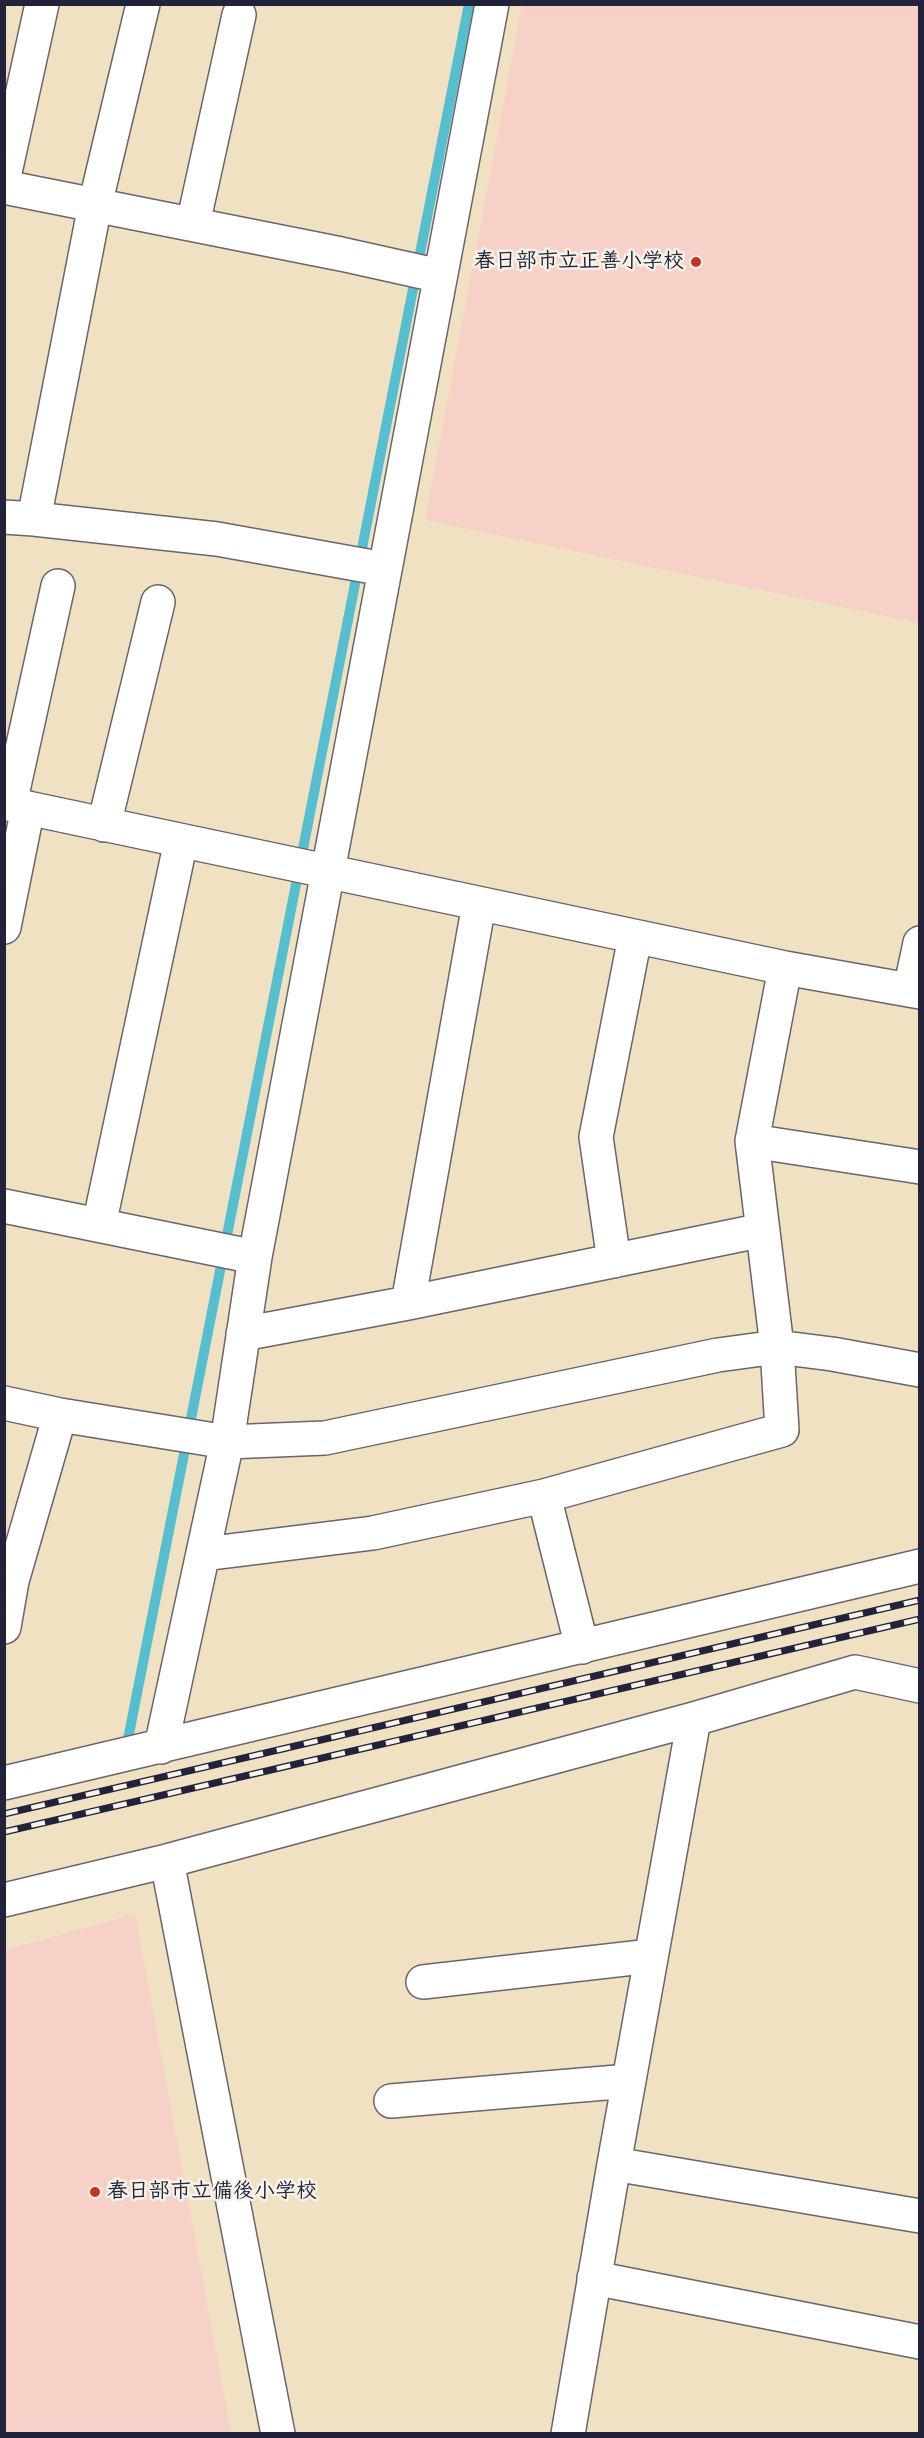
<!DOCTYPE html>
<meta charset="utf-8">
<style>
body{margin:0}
#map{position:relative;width:924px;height:2438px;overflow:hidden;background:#f1e1c3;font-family:"Shantell Sans",sans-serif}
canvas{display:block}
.frame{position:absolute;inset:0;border:6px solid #22223b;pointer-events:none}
</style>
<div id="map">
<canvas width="924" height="2438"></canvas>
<div class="frame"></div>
</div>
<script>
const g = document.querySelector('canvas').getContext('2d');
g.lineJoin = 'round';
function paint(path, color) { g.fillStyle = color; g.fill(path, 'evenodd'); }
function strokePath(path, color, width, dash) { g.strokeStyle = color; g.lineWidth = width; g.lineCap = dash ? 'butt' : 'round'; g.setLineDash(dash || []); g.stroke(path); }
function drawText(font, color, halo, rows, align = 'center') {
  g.font = font + ' "Shantell Sans","Klee One",sans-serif'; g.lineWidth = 5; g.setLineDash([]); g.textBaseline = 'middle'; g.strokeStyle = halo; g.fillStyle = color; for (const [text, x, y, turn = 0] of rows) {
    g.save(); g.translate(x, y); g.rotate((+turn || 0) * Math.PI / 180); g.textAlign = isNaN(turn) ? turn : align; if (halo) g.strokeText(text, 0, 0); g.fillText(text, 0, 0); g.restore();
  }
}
const built = new Path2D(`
 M522,5H919V623L425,520Z
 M135,1914L231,2433H5V1950Z`);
const stream = new Path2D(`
 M128,1739L469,4`);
const minor = new Path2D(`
 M4,177L42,4
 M4,187L341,254L440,276
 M193,224L239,15
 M4,517L34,519L217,539L384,569
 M34,519L95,205L143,4
 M4,803L785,968L920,992
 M10,804L58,586
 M104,825L158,602
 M4,927L28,808
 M910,990L920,943
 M752,1141L920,1167
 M4,1206L255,1257
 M99,1225L181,841
 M614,1261L596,1137L635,937
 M408,1303L479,904
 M243,1334L408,1303L763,1230
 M4,1403L60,1415L227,1442L325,1438L718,1355L777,1347L832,1354L920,1370
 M544,1496L582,1647
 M204,1554L373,1533L544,1496L782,1430L777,1347L752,1141L785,968
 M4,1627L12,1581L60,1415
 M161,1747L227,1442L255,1257L492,4
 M4,1783L920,1566
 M167,1861L278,2434
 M4,1900L167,1861L694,1719L855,1672L920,1686
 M423,1982L651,1956
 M391,2101L629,2081
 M614,2164L920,2216
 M594,2278L920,2342
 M568,2434L614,2164L694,1719`);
const rail = new Path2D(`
 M4,1814L920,1600
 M4,1832L920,1619`);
const markers = [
 [696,262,6,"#c8321e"],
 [95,2192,6,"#c8321e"]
];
const poiNames = [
 ["春日部市立正善小学校",684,262],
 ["春日部市立備後小学校",107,2192,"left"]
];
paint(built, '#f7d1c8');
strokePath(stream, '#55bfd0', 10);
strokePath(minor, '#6a656b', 36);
strokePath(minor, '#fff', 33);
strokePath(rail, '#22223b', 7);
strokePath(rail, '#f7f3e8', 4.5, [14]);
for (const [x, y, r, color] of markers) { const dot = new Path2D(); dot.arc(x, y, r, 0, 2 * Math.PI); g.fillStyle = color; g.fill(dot); strokePath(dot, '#f7f3e8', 2); }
drawText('bold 21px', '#22223b', '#f7f3e8', poiNames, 'right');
</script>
